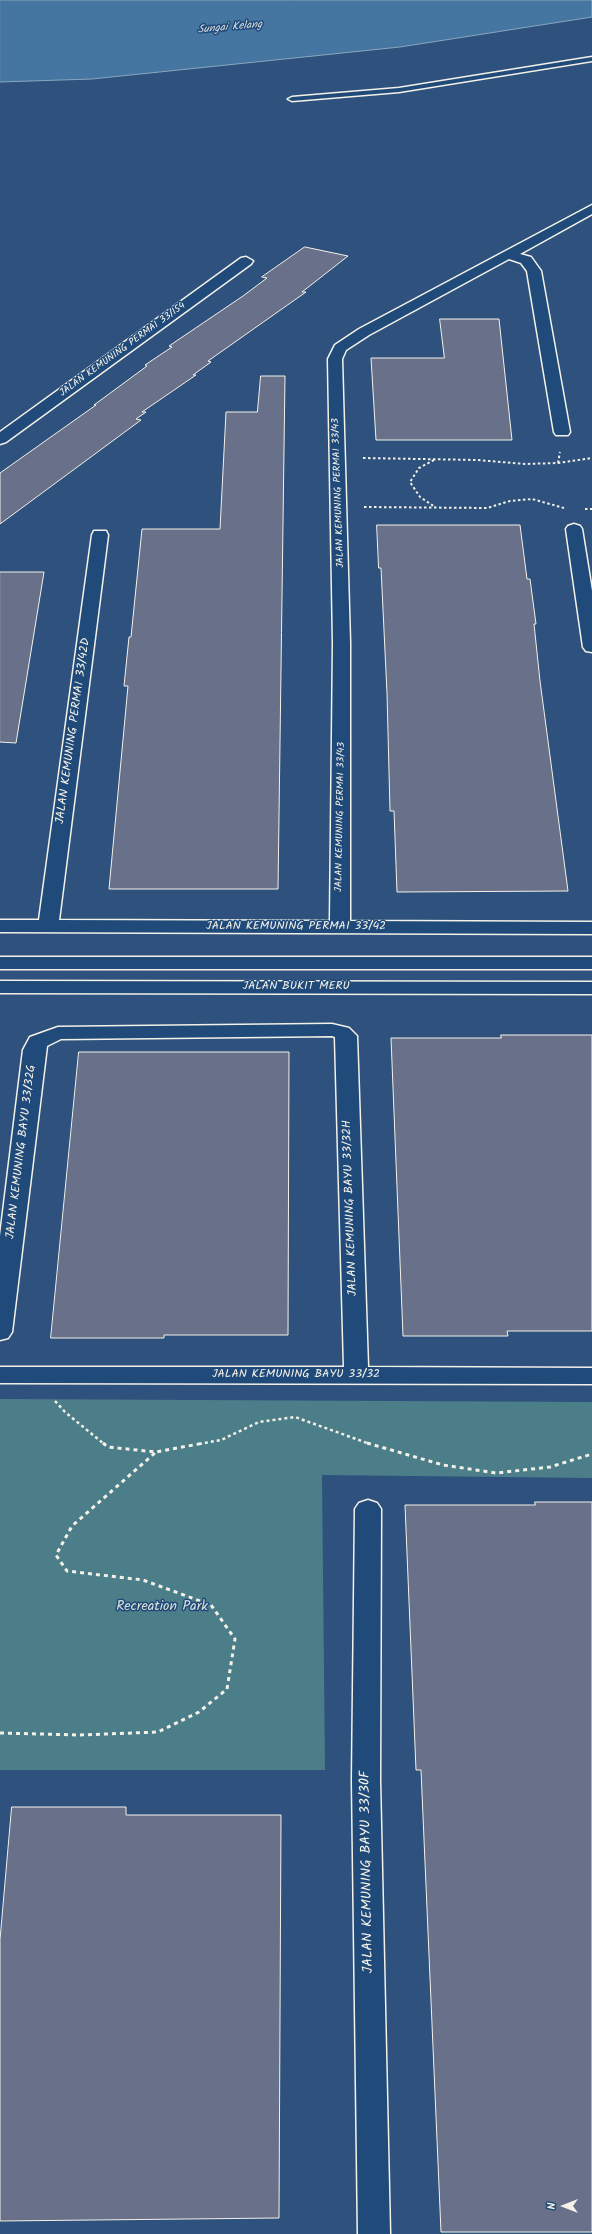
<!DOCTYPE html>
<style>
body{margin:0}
#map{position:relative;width:592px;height:2234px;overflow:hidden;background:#2e527d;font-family:Kalam,sans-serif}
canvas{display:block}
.north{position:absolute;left:544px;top:2186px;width:40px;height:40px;-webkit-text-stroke:3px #1f4a7a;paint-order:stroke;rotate:270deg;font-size:11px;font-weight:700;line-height:16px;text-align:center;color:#f4f1e8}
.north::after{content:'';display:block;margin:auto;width:14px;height:18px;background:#f4f1e8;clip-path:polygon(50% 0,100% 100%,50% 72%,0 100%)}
</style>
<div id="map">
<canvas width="592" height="2234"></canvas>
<div class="north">N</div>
</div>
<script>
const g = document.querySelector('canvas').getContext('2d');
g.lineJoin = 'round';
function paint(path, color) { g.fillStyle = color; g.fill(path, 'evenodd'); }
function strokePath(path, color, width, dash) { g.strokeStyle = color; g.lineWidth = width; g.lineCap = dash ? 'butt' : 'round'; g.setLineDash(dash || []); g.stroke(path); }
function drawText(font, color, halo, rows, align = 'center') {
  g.font = font + ' Kalam,sans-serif'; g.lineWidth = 3; g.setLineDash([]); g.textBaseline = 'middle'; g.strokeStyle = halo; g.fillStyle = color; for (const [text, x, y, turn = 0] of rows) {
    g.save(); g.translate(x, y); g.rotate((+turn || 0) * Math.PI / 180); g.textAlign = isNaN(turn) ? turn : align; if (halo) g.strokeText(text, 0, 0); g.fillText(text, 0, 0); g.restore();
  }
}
const green = new Path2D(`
 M0,1399L592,1402V1478L322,1475L325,1770H0Z`);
const water = new Path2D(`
 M0,0H592V17L400,47L92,79L0,82Z`);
const building = new Path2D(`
 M305,247L348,256L302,292H306L208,361L211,362L193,375H196L142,412H146L136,419L141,420L0,524V473L96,405H94L147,366L145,365L172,347L169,346L243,296L267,278L262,277Z
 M440,319H499L512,440H376L371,358H444Z
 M261,376H285L278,889H109L128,686H124L129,637H131L142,529H220L226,412H257Z
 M377,525H520L527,579H530L536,624H534L540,681L568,891L397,892L394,811H390L387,693L381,568H379Z
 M0,572H44L16,743L0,742Z
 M501,1035H592V1331H507L508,1336H403L391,1038H501Z
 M79,1052H289L288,1335H164V1338H51Z
 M535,1502H592V2232H441L421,1770H416L405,1505H535Z
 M12,1807H126V1815H281L279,2218L0,2221V1940Z`);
const pathFar2 = new Path2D(`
 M363,458L477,460L525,464L558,463L592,458
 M434,460L419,468L410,482L420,497L435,507
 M558,463L560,452
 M364,507L487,508L510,501L532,499L564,508
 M585,509H592`);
const pathFar1 = new Path2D(`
 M55,1401L65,1412L104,1444
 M199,1444L221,1440L259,1422L295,1417L370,1444`);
const path = new Path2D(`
 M103,1443L108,1447L156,1452L204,1443
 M367,1443L443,1465L496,1473L550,1467L592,1454
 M0,1733L80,1735L158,1732L199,1712L227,1689L235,1639L211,1605L143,1580L67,1571L56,1555L72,1526L156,1452`);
const service = new Path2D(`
 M592,57V61L399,92L292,101L288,99L292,97L399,88Z`);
const minor = new Path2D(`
 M592,205V214L520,254L531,257L541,271L570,432L568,435H556L554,432L527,271L521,263L509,259L369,335L346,350L342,359L350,643V921L592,922V934L0,932V920H39L92,535L94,531H106L108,535L59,920L330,921L333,643L328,359L335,345L359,329Z
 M246,257L253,261L251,264L6,442L0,444V432L241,258Z
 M574,524L580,526L582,529L592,591V652L586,651L583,647L566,529L568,526Z
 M332,1024L349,1028L357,1036L368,1367L592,1368V1384L0,1383V1367H344L335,1037L332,1036L61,1039L47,1046L12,1332L8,1338L0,1340V1236L23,1050L30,1037L58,1027Z
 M368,1500L377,1503L381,1509L380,1780L390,2234H358L352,1780L355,1509L359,1503Z`);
const secondary = new Path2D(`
 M0,957H592V969H0Z
 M0,981L592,982V994L0,993Z`);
const farStreetnames = [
 ["JALAN KEMUNING PERMAI 33/154",123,350,-36],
 ["JALAN KEMUNING PERMAI 33/43",339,493,-92],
 ["JALAN KEMUNING PERMAI 33/43",341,817,-89]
];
const farWaternames = [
 ["Sungai Kelang",230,28,-5]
];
const streetNames = [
 ["JALAN KEMUNING PERMAI 33/42D",74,731,-82],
 ["JALAN KEMUNING PERMAI 33/42",296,927],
 ["JALAN BUKIT MERU",296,987],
 ["JALAN KEMUNING BAYU 33/32G",22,1152,-83],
 ["JALAN KEMUNING BAYU 33/32H",351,1208,-92],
 ["JALAN KEMUNING BAYU 33/32",296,1375]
];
const nearParknames = [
 ["Recreation Park",162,1608]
];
const nearStreetnames = [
 ["JALAN KEMUNING BAYU 33/30F",368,1872,-91]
];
paint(green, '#4c7e89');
paint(water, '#4575a1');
strokePath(water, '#8ba7bd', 1);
paint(building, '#68708a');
strokePath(building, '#f4f1e8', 1);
strokePath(service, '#f4f1e8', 3);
strokePath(minor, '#f4f1e8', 3);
strokePath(secondary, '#f4f1e8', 3);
strokePath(pathFar2, '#f4f1e8', 2, [2.5, 2.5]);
strokePath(pathFar1, '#f4f1e8', 2.5, [3, 3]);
strokePath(path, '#f4f1e8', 3, [4, 4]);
paint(service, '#1f4a7a');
paint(minor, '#1f4a7a');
paint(secondary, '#1f4a7a');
drawText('10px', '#f4f1e8', '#1f4a7a', farStreetnames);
drawText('italic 11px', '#dadedd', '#1f4a7a', farWaternames);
drawText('12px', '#f4f1e8', '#1f4a7a', streetNames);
drawText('14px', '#dbe0da', '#1f4a7a', nearParknames);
drawText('14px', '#f4f1e8', '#1f4a7a', nearStreetnames);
</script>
